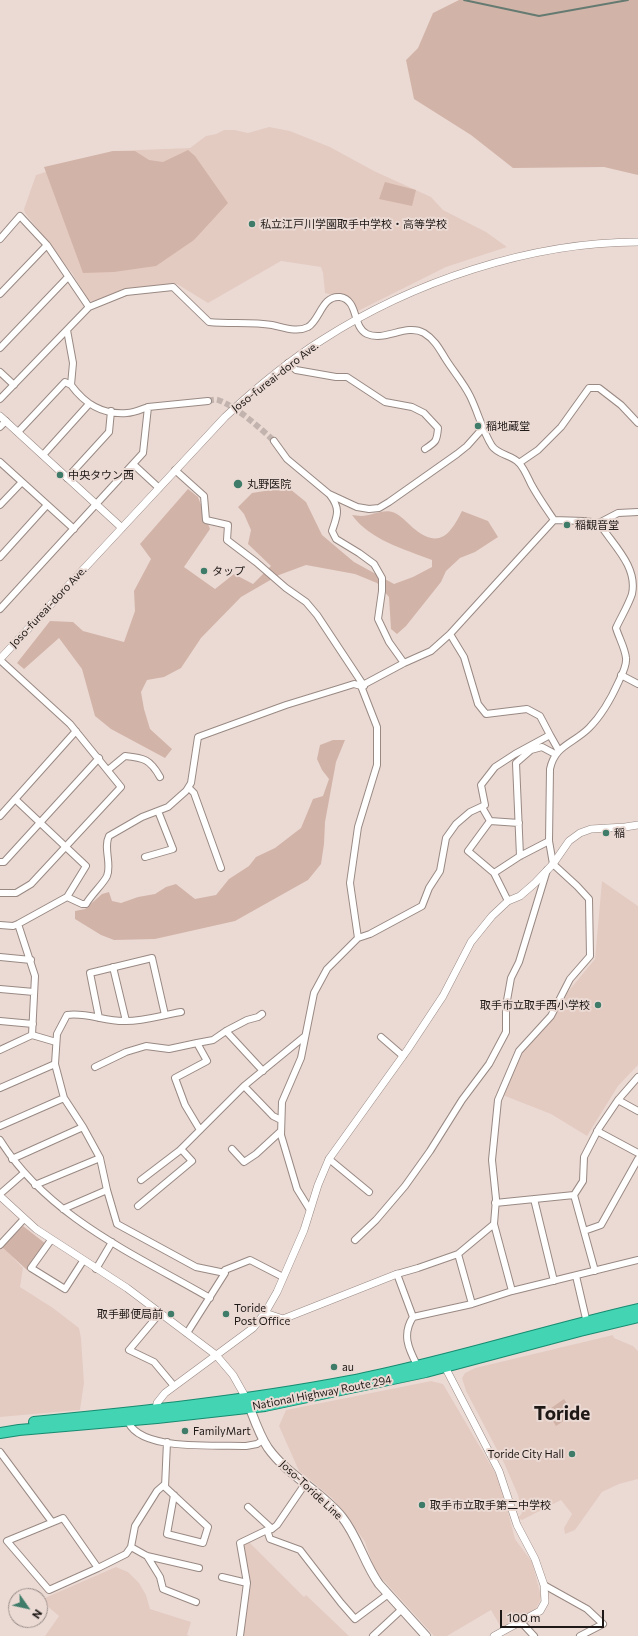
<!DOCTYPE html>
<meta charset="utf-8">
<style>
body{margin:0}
#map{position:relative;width:638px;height:1636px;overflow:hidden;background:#ebdad4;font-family:Commissioner,sans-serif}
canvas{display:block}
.north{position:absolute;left:8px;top:1588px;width:40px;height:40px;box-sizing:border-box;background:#ebdad4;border:1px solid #998c88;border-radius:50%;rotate:124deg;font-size:11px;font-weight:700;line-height:16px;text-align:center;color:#1e1816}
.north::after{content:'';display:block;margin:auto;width:14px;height:18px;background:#3e7c69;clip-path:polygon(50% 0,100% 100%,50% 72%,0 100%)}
.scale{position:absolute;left:500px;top:1610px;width:104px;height:18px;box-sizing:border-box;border:2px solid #1e1816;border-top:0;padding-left:5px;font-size:12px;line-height:14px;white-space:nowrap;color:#1e1816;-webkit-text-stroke:3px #ebdad4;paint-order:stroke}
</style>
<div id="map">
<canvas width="638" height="1636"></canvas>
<div class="north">N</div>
<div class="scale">100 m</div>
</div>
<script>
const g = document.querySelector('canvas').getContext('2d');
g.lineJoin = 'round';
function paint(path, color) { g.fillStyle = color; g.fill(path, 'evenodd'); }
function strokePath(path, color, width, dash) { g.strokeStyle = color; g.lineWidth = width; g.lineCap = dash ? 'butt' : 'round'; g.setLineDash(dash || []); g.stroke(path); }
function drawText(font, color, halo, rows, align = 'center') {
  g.font = font + ' Commissioner,"Noto Sans JP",sans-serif'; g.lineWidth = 4; g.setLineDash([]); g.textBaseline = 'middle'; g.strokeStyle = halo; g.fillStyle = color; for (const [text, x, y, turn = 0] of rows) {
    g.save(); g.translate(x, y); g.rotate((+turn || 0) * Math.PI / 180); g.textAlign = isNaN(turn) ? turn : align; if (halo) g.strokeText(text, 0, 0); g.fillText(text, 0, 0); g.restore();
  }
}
const built = new Path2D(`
 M269,127L290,131L330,147L374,171L431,197L443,210L486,232L507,247L446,267L356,312L340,297L325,293L323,273L321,267L281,261L208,303L177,284L125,289L95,302L88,300L72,273L25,213L24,209L36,175L113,151L190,148L206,136L216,134L224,130H235L248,133Z
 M602,881L638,906V1065L618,1086L587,1136L551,1114L500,1094L519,1051L595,959Z
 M2,1246L23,1268L20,1287L53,1308L79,1328L81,1338L84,1383L80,1410L0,1417V1248Z
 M613,1335L614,1338L633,1346L638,1351V1479L619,1484L602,1492L575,1530L565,1534L564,1528L572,1514L561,1500L522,1520L518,1518L522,1513L518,1495L504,1463L466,1391L462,1378L465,1373L475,1368Z
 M431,1381L443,1384L500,1481L515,1539L532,1562L541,1596L540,1601L534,1612L502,1629L491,1610L447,1636H434L375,1571L365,1542L345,1513L332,1498L299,1471L279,1426L286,1410Z
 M248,1541L304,1597L306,1595L349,1636H240L245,1626L249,1590L243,1544Z
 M116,1567L128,1572L139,1583L146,1595L150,1609L191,1622L187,1635L190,1636H45L59,1616L40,1600Z`);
const green = new Path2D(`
 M459,0H638V175L604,167L513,168L471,135L414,99L406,60L418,48L433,13Z
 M188,150L195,156L228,203L194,240L156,266L114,272L83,273L44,167L113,151H135L149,160L163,162Z
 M385,182L416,190L412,206L379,199Z
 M188,489L198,497L210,529L184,567L215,589L234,574L253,584L271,566L248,544L251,530L244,514L238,507L252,493L277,489H290L306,502L322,535L354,562L394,584L413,577L432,567V560C404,549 370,540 352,515C355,515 358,516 361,516C372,516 384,508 395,513C401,516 407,522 412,527C438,549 449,537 462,511L488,521L498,537L475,552L460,558L446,571L441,582L406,626L397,634L391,629L389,597L377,583L355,574L306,565L279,575L241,597L201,638L181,668L164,677L147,680L141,692L144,709L150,729L172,749L165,758L111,729L95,716L82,669L59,638L24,669L17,663L50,621L73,622L83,631L124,642L135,611L134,591L151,559L140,544Z
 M333,740H345L336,762L325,822L324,844L321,864L308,880L235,921L155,939L114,940L101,935L75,919V911L85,909L102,894L109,892L112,901L121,903L138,897L155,894L166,887L176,884L195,899L216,895L229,879L249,866L256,857L275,848L301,828L313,799L323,796L329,779L322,770L317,759L320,745Z
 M23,1226L46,1244L27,1270L2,1247Z
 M564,1399L574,1414L556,1426L547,1411Z`);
const stream = new Path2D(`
 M464,0L539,16L628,0`);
const minorTunnel = new Path2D(`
 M208,401C211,400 215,399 218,400C237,407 259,427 274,441`);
const minor = new Path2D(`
 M0,239L20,216L47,245L89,307
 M0,294L47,245
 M0,348L68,277
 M288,363L296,370L336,377H347L385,402L412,407L424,413L438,428C437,441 436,442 425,449
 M0,372L14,385
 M0,399L89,307L126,292L173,287L209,322C229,324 252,322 272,325C283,327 296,333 308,327C320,320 322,295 340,297C359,300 352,327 367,334C385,342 406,323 424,333C434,339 439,348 445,358C453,371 463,382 470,396C478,412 482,430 492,446C498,455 512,455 519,463C524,468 528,478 531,484C538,497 546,508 554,520L584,521L599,523C612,544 638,566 632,594C628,606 621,617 616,628C619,638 625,648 626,658C627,665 622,675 619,681C611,699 602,715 589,728C573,744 555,745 550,769L549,841L553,864L577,886L589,899L590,956L570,979L551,1016L519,1051L498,1100L492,1160L496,1199L494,1224L458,1254L418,1268L397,1274L413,1317L472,1304L512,1291L638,1260
 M148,407L208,401
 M0,427L6,421
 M18,432L65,382L71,385
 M274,441L287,459L329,494L357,507L369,509L379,508L389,502L457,454L467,446L483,428
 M43,455L89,404
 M0,462L74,529
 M519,463L538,450L561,427L589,388H599L621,405L638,423
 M133,464L159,488
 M175,470L204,496L206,520L228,525L227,540L256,562L286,588L306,602L317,615L364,686
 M67,478L109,432L111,411
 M330,495C341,509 337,516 332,531L336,539L359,553L374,564L382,578V591L378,619L389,642L404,663
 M0,505L22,482
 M599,523L618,513L638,512
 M0,557L47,505
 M0,609L143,453L148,407C142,409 134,413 127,413C102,415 85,404 71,385L73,363L67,330
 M450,634L464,657L478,704L486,714L527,709L540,716L550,735
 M0,660L70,724L121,787L31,884L16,893H0
 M621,675L638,684
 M108,770L125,756C144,758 150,759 160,777
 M189,788L194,793L221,868
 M482,807L490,821
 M0,816L76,731
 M520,856L516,763L531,750L542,747L555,754
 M145,857L173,849L158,811
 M0,862H4L99,758
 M494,873L468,851L490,821L519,823
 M67,897L82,904H86C91,895 104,883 107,876C112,864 103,848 109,836L142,817L168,807L186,791L191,783L198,737L286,705L338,689L354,684L361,686
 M508,901L494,873L520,856L549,841
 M18,924L35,976L32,1035
 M0,925L13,926L18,924L67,897L86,866L15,799
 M358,938L370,934L422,906L429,888L440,871L446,838L456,824L470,812L485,805L481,785L495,767L515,754L550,735L559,751
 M0,957L31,960
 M113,967L126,1021
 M0,989L34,992
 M181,1012C163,1015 144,1021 126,1021C106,1022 87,1012 67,1015L57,1034L55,1064L64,1098L83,1127L100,1158L107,1190L117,1224L196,1267L225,1273L187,1333
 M99,1018L90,973L152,958L165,1015
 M0,1021L33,1024
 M226,1031L263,1071
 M381,1037L403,1056
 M197,1043L213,1040L226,1031L247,1020L258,1017L262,1014
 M0,1050L32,1035L56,1042
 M95,1067L126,1052L146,1046L169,1049L197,1043L207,1061L175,1078L185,1105L200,1130
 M244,1086L305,1036
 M0,1088L55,1064
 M618,1100L638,1111
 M0,1126L64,1098
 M597,1131L638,1153
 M0,1140C48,1217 134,1254 210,1298
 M232,1149L244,1162L256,1154L281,1131
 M12,1159L83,1127
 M329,1159L369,1192
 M141,1180L179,1151L244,1086L273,1116L281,1120
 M35,1185L100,1158
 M0,1194L24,1173
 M574,1195L595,1271
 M534,1199L554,1281
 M495,1203L574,1195L583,1181L584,1157L599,1128L618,1100L638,1077
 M138,1206L192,1161L181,1149
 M63,1209L107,1190
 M310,1210L297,1189L281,1135L282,1102L301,1058L314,993L327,969L358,938L350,883L358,827L377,765V727L361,686L404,663L431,651L450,634L554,520
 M494,1224L512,1291
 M584,1231L601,1225L638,1159
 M51,1240L31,1268L65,1289L83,1261
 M355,1240L376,1220L405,1186L430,1151L462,1100L489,1064L506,1032V1006L511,978L519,962L547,870
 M0,1245L23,1220
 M458,1254L472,1304
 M96,1269L112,1242
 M222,1273L225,1270L250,1260L283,1277
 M576,1276L587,1323
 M160,1313L129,1350L154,1362L174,1386
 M413,1317C402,1334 408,1348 417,1365
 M127,1418C135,1453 219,1444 246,1446L257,1444L263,1440
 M167,1442L165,1487L208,1527L203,1543L167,1534L174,1495
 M0,1452L52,1522
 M165,1484L157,1491L135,1526L131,1547L147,1556L199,1568
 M248,1507L272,1529L268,1530
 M272,1529L277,1525L305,1484
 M147,1556L160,1577L163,1589L196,1602
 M98,1568L49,1590L7,1541L63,1518L98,1568L126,1554L131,1547
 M222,1577L247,1583
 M544,1585L587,1609L603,1624L580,1636
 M521,1622L534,1636
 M240,1636L247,1583L240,1543L267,1530L270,1539L300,1550L341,1603L355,1619L387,1595
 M373,1636L401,1610`);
const tertiary = new Path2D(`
 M0,416L122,528
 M0,659L225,417C255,389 287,362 322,340C412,282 530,242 638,242
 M0,1196L36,1229L127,1288L216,1355L233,1375L246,1398
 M265,1313L283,1319L397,1274
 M443,1363L499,1471L517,1525L535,1559L544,1585L545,1602L540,1611L494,1636
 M156,1409L157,1403L165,1393L253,1328L265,1313L277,1292L304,1230L318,1185L329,1159L408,1049L443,996L471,942L492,916L508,901L520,896L535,883L553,864L569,841L580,833L591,829L625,827L638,825`);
const secondary = new Path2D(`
 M246,1398C253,1415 258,1433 268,1448C288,1476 321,1491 342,1517C358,1537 364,1563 379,1584L426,1636`);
const trunk = new Path2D(`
 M34,1422C139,1412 245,1401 350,1381C447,1362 542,1331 638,1309
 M0,1433L19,1430L157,1418L265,1406L426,1372L580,1331L638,1317`);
const markers = [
 [252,224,4,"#3e7c69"],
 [478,426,4,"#3e7c69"],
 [60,475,4,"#3e7c69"],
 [238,484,5,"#3e7c69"],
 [567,525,4,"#3e7c69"],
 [204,571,4,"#3e7c69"],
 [606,833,4,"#3e7c69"],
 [598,1005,4,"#3e7c69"],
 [171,1314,4,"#3e7c69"],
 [226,1314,4,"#3e7c69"],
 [334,1367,4,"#3e7c69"],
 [185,1431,4,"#3e7c69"],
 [572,1454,4,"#3e7c69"],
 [422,1505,4,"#3e7c69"]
];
const poiNames = [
 ["私立江戸川学園取手中学校・高等学校",260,224],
 ["稲地蔵堂",486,426],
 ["中央タウン西",68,475],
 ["丸野医院",247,484],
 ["稲観音堂",575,525],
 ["タップ",212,571],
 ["稲",614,833],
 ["取手市立取手西小学校",590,1005,"right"],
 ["Toride",234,1308],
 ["Post Office",234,1321],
 ["取手郵便局前",163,1314,"right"],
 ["au",342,1367],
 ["FamilyMart",193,1431],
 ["Toride City Hall",564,1454,"right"],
 ["取手市立取手第二中学校",430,1505]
];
const streetNames = [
 ["Joso-fureai-doro Ave.",275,377,-38],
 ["Joso-fureai-doro Ave.",48,607,-47],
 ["National Highway Route 294",322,1393,-11],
 ["Joso-Toride Line",311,1490,43]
];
const townNames = [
 ["Toride",562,1414]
];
paint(built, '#e4cbc2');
paint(green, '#d2b3a8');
strokePath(stream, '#657b72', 2);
strokePath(minorTunnel, '#c2b3ae', 6, [6, 3]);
strokePath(minor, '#998983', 8);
strokePath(tertiary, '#998983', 8);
strokePath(secondary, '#998983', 10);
strokePath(trunk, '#168b70', 12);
strokePath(minor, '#fff', 6);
strokePath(tertiary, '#fff', 7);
strokePath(secondary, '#fff', 8);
strokePath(trunk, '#42d4b3', 10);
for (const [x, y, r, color] of markers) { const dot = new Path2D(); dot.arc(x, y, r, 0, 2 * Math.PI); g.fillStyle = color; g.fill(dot); strokePath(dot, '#ebdad4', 1.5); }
drawText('11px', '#1e1816', '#ebdad4', poiNames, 'left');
drawText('11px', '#1e1816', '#ebdad4', streetNames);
drawText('bold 19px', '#1e1816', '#ebdad4', townNames);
</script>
